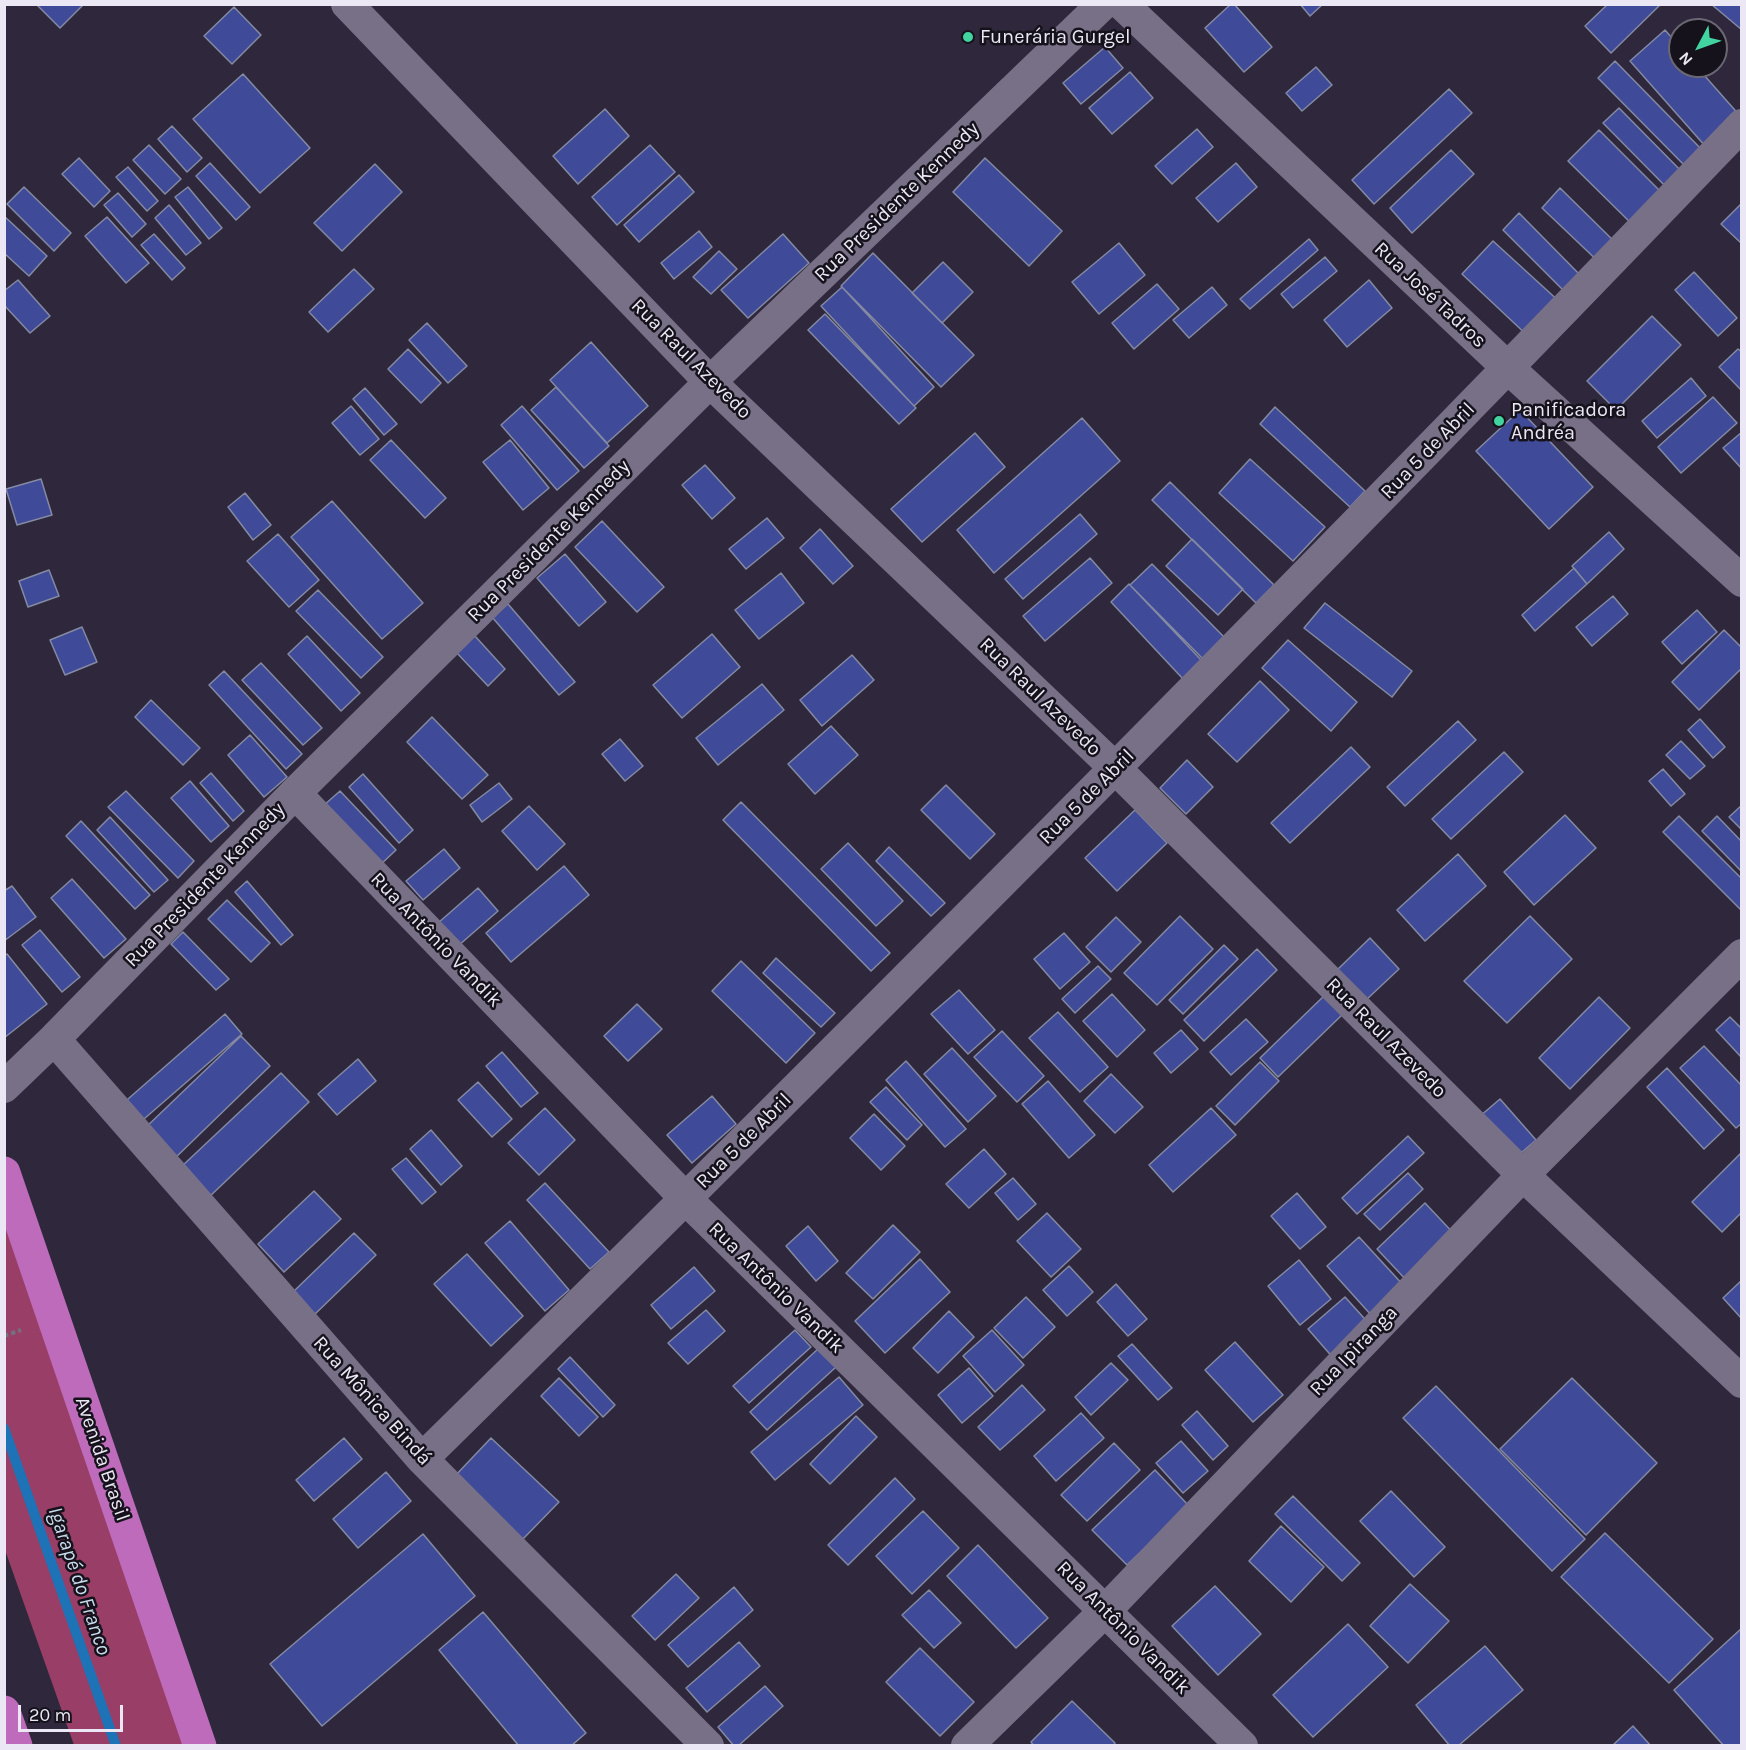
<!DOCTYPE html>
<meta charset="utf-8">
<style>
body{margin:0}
#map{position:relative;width:1746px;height:1750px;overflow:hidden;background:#2f283c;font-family:Karla,sans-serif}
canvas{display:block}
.frame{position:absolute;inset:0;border:6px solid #ebe7f4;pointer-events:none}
.north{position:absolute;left:1668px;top:18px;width:60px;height:60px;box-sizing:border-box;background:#16121c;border:2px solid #6b6772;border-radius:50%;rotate:229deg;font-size:16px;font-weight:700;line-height:24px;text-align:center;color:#ebe7f4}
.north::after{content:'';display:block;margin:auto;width:21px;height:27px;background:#41d4a1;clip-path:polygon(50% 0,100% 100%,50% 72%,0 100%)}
.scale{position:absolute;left:18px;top:1705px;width:105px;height:27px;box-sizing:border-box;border:3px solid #ebe7f4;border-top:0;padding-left:8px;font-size:18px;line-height:21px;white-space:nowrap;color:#ebe7f4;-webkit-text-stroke:4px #16121c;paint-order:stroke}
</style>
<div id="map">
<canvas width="1746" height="1750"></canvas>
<div class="frame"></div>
<div class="north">N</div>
<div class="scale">20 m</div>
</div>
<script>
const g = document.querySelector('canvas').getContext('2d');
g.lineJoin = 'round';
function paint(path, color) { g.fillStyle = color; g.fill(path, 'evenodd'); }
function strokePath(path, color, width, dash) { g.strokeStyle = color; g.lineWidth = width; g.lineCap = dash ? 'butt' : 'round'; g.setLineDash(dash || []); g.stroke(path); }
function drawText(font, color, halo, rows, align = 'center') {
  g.font = font + ' Karla,sans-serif'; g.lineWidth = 5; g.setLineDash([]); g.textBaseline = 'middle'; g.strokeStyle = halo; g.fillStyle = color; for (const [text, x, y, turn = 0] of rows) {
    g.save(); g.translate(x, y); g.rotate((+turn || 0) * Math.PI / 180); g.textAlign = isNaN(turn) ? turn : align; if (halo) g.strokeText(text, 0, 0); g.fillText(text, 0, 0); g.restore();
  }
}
const forest = new Path2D(`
 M4,1218L192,1745H74L5,1550Z`);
const stream = new Path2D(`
 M4,1428L116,1746`);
const building = new Path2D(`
 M36,4H80L82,6L60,28Z
 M1231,4H1234L1272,47L1244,72L1205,28Z
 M1300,4H1323L1310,16Z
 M1608,4H1661L1611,53L1585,26Z
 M1711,4H1742V30Z
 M234,7L261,35L232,64L204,36Z
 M1665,30L1680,47V66H1696L1741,117L1706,147L1630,61Z
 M1105,47L1123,68L1081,104L1063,83Z
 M1615,61L1707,155L1690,171L1598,78Z
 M1316,67L1332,85L1302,111L1286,93Z
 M1130,72L1153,98L1112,134L1089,108Z
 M243,74L310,148L260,193L193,119Z
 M1449,89L1472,113L1374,204L1352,180Z
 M1619,108L1693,183L1678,199L1603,123Z
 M605,109L629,136L578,184L553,156Z
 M172,126L202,158L187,172L158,139Z
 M1197,129L1213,147L1172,184L1155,166Z
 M1599,130L1671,202L1640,232L1568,161Z
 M149,145L181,179L165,194L133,160Z
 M650,145L675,172L617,225L592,197Z
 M1451,150L1474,174L1412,233L1390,208Z
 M79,158L110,191L94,207L62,174Z
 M985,158L1062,231L1029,266L953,192Z
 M210,163L250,207L236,220L196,176Z
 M1236,163L1257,187L1218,222L1196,198Z
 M375,164L402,192L342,251L314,223Z
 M128,167L158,201L147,211L116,177Z
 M679,175L694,192L639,242L624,225Z
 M24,187L71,233L54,251L7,204Z
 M188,187L222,228L209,239L175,197Z
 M1560,188L1622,249L1604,267L1542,208Z
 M118,193L146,224L132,237L104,205Z
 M1742,203V244L1721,224Z
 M169,205L201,243L186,255L155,218Z
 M1519,213L1586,281L1570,297L1503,230Z
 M4,216L47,256L29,276L4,253Z
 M107,217L149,263L126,283L85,236Z
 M699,231L712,247L674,279L661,263Z
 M154,234L185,268L172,280L141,245Z
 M783,234L809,263L748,318L721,290Z
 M1309,239L1318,250L1250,309L1240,299Z
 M1493,241L1562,304L1530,338L1462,274Z
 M1119,243L1145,275L1099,314L1072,282Z
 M719,251L737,269L711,294L693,277Z
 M873,253L974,355L941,387L841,286Z
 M1325,257L1337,271L1293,308L1281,294Z
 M943,262L973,292L942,323L912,293Z
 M354,269L374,289L328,332L309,312Z
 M1694,272L1737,318L1718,336L1675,290Z
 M18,280L50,316L30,333L4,305V291Z
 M1369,280L1392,308L1347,347L1324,320Z
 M1157,284L1179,309L1134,349L1112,323Z
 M842,287L934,387L914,406L821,306Z
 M1212,287L1227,305L1189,338L1173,320Z
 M825,314L916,408L899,424L808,330Z
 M1652,316L1681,345L1616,410L1587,381Z
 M427,323L467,366L448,383L409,340Z
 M591,342L648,406L607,443L550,380Z
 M408,349L441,383L421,403L388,369Z
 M1738,349L1742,352V391L1719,367Z
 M1691,378L1706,396L1657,438L1642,421Z
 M556,387L609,446L584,468L531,410Z
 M365,388L397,424L384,435L353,399Z
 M1713,397L1737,423L1681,473L1658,447Z
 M351,406L379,439L360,455L332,423Z
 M522,406L579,471L557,490L501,425Z
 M1275,407L1365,491L1350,507L1260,424Z
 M1520,410L1593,487L1549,529L1476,451Z
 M1082,418L1120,461L994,573L957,530Z
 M1742,432V469L1723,448Z
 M975,433L1005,467L922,542L891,509Z
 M391,440L446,498L425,518L370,460Z
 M510,440L549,488L523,510L483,462Z
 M1250,459L1325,527L1293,561L1219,493Z
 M705,465L735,498L712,519L682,485Z
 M41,479L52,515L17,525L6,489Z
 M1170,482L1274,585L1256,603L1152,500Z
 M245,493L271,525L253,540L228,507Z
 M332,501L423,603L382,639L291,537Z
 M1080,514L1097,534L1023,599L1005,579Z
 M767,518L784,538L746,569L729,549Z
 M602,521L664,587L637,612L575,547Z
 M820,529L853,566L833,584L800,548Z
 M1609,532L1624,549L1587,584L1572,566Z
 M278,534L319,580L289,607L247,561Z
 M1192,539L1243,589L1218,615L1166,566Z
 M565,554L606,602L579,626L537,578Z
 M1090,558L1112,583L1045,641L1023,616Z
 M1152,564L1225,638L1203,659L1130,585Z
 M1574,568L1587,584L1535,631L1522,615Z
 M49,570L59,596L28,607L19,581Z
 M781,573L804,603L759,639L735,610Z
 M1129,584L1203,662L1184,680L1111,602Z
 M318,590L383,657L361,678L296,611Z
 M1613,596L1628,614L1592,646L1576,627Z
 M1325,603L1412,671L1392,697L1304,628Z
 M508,604L575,682L559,695L492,617Z
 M1697,610L1717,632L1682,664L1662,642Z
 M82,627L97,662L65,675L50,640Z
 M1724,630L1742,648V668L1699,710L1672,682Z
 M712,634L740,667L682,718L653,685Z
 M474,635L505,669L488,686L456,652Z
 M307,636L360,693L341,711L288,654Z
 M1288,640L1357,702L1331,731L1262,668Z
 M852,655L874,680L822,726L800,700Z
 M261,663L322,728L303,745L242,680Z
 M224,671L302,754L286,769L209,685Z
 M1260,681L1289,710L1237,762L1208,734Z
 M762,684L784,710L718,765L696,738Z
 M151,700L200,748L183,765L135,717Z
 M432,717L488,775L462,799L407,742Z
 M1700,719L1725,747L1713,758L1688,730Z
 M1458,721L1476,740L1405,806L1387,787Z
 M831,726L858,755L815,794L788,764Z
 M250,735L287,777L264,797L228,755Z
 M620,739L643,766L625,781L602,754Z
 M1681,741L1705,766L1690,779L1666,755Z
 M1351,747L1370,767L1290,843L1271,823Z
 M1504,752L1523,772L1451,839L1432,819Z
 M1187,760L1213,787L1186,814L1160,788Z
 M1663,769L1685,794L1671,806L1649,781Z
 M211,773L244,811L233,821L200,783Z
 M363,774L413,830L399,843L349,787Z
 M190,781L229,826L211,842L171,798Z
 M499,783L512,799L482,822L470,805Z
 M946,785L995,834L970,859L921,810Z
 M126,791L194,861L178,878L108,807Z
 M340,791L396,850L379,866L323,806Z
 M741,802L890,953L871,971L723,820Z
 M1742,805V830L1729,817Z
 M529,806L565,844L537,870L502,831Z
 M1135,810L1167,843L1117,891L1085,858Z
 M1565,815L1596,848L1534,905L1504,872Z
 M1679,816L1742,879V911L1663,832Z
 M1717,816L1742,842V872L1702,831Z
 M110,817L168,880L154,892L97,830Z
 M81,821L150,895L135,909L66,836Z
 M848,843L903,901L876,926L821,869Z
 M889,847L945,903L931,916L876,861Z
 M444,849L460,868L423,900L406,881Z
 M1458,854L1486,886L1425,941L1397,910Z
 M564,866L589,895L511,962L486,933Z
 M72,879L126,939L104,958L51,898Z
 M247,881L293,935L281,945L235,892Z
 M12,886L36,917L4,941V891Z
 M478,888L498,911L458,946L438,923Z
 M227,900L270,943L251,962L208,919Z
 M1180,916L1213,949L1157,1005L1124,973Z
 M1530,916L1572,959L1507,1023L1464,981Z
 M1116,917L1141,942L1111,972L1086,947Z
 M40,930L80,977L62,992L22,945Z
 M183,932L229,979L216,990L171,944Z
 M1064,933L1090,962L1060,989L1034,959Z
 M1370,938L1399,969L1366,1000L1337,970Z
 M1224,945L1238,959L1183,1014L1169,1000Z
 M1257,949L1277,970L1204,1041L1184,1020Z
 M7,954L47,1004L4,1038V956Z
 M776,958L835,1013L821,1027L763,973Z
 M741,961L815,1033L786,1063L712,991Z
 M1098,966L1111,979L1075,1013L1062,999Z
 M959,990L995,1030L968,1054L931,1014Z
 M1327,993L1345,1012L1278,1077L1260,1058Z
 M1112,994L1145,1030L1117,1057L1083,1021Z
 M1599,997L1630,1028L1570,1089L1539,1058Z
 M637,1004L662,1029L628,1061L604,1036Z
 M1058,1012L1108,1067L1080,1092L1029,1038Z
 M225,1014L242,1034L137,1125L120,1106Z
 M1730,1017L1742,1029V1058L1716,1030Z
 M1246,1019L1268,1042L1231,1075L1210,1052Z
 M1181,1030L1198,1049L1171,1073L1154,1053Z
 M1002,1031L1044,1076L1017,1102L974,1057Z
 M241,1036L270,1066L172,1161L142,1131Z
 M1704,1046L1742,1086V1123L1736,1128L1680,1068Z
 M952,1048L996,1096L968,1122L924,1074Z
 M502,1052L538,1093L521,1107L486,1066Z
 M358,1059L376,1081L337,1115L318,1094Z
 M906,1061L966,1129L945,1147L886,1080Z
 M1260,1062L1279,1081L1235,1125L1216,1106Z
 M1667,1068L1724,1130L1704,1149L1647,1087Z
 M281,1073L309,1102L208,1198L180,1168Z
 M1111,1074L1143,1107L1115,1133L1084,1101Z
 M1048,1081L1095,1135L1069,1158L1022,1104Z
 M478,1082L512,1119L492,1137L458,1100Z
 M886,1087L922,1125L907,1140L870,1102Z
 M712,1096L736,1124L692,1163L667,1135Z
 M1500,1099L1536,1140L1514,1159L1479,1117Z
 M545,1108L575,1140L539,1175L508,1143Z
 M1211,1108L1236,1135L1173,1192L1149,1165Z
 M874,1114L905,1146L881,1170L850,1138Z
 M431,1130L462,1166L441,1185L410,1149Z
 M1408,1136L1424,1153L1357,1214L1342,1198Z
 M984,1149L1006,1174L969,1208L946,1184Z
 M1742,1152V1212L1722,1232L1692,1202Z
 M406,1158L436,1192L422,1204L392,1169Z
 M1408,1173L1423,1189L1380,1230L1364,1214Z
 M1013,1178L1036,1204L1018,1220L995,1193Z
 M545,1183L609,1252L590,1269L527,1200Z
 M314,1191L341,1219L284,1272L258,1244Z
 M1297,1193L1326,1227L1300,1249L1271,1216Z
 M1425,1203L1457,1237L1409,1283L1377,1249Z
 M1047,1213L1081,1249L1051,1277L1017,1241Z
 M510,1221L569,1290L545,1311L485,1243Z
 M893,1225L920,1252L873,1299L846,1273Z
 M808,1226L838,1261L816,1281L786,1246Z
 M354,1233L376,1255L314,1315L292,1293Z
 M1359,1237L1405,1287L1372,1316L1327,1266Z
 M467,1254L523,1316L491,1346L434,1284Z
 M920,1259L950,1292L885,1353L855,1321Z
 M1299,1260L1331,1299L1300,1325L1268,1286Z
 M1069,1266L1093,1292L1067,1316L1043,1290Z
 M694,1267L715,1291L671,1329L651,1305Z
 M1742,1280V1319L1723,1298Z
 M1116,1284L1147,1319L1128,1336L1097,1302Z
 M1026,1297L1055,1327L1023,1358L994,1328Z
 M1345,1297L1372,1327L1335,1360L1308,1329Z
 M706,1310L725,1331L688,1364L668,1343Z
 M949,1311L974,1337L938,1373L913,1348Z
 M795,1330L811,1347L749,1403L733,1386Z
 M992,1330L1024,1365L995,1392L963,1356Z
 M1235,1342L1283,1395L1253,1422L1205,1370Z
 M1132,1344L1172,1388L1158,1400L1118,1356Z
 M819,1348L836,1367L767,1430L750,1412Z
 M570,1357L615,1405L603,1417L558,1369Z
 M1111,1363L1128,1380L1091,1415L1075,1397Z
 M969,1368L993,1396L962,1423L938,1395Z
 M839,1377L863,1405L775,1480L751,1452Z
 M559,1378L598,1417L579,1436L541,1396Z
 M1572,1378L1657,1463L1586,1535L1500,1449Z
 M1022,1385L1045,1410L1000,1450L978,1427Z
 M1436,1386L1585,1539L1552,1571L1403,1418Z
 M1197,1411L1228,1446L1213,1460L1182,1425Z
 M1081,1413L1104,1438L1056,1481L1034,1456Z
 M856,1416L877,1437L830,1484L810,1464Z
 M344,1438L362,1459L314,1501L296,1480Z
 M491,1438L559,1502L521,1541L454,1477Z
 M1181,1441L1208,1471L1183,1493L1156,1463Z
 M1114,1443L1140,1470L1087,1521L1061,1495Z
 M1155,1470L1189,1506L1127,1565L1092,1530Z
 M386,1472L411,1501L358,1548L333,1519Z
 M895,1478L915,1499L848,1565L828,1545Z
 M1391,1491L1445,1547L1414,1577L1360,1521Z
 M1293,1496L1360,1563L1342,1581L1275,1514Z
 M923,1511L959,1548L912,1594L876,1556Z
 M1281,1526L1324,1567L1291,1602L1249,1561Z
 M1605,1533L1713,1639L1669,1683L1561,1577Z
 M423,1534L475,1596L322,1726L270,1664Z
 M978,1545L1048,1618L1016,1648L947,1576Z
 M676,1574L699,1598L655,1640L632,1616Z
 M1410,1584L1449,1621L1408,1663L1370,1626Z
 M1215,1586L1261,1634L1218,1675L1172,1626Z
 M734,1587L753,1610L688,1667L668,1645Z
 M929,1590L961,1623L934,1648L902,1615Z
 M483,1612L586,1733L571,1746H519L439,1650Z
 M1348,1624L1388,1667L1313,1737L1273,1695Z
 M1742,1628V1746H1724L1674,1690Z
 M739,1642L760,1666L707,1712L686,1688Z
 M1485,1646L1523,1690L1458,1746H1450L1416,1705Z
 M920,1648L974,1702L940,1736L886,1682Z
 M765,1686L783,1706L738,1746H734L718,1727Z
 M1072,1701L1115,1743L1113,1746H1034L1031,1742Z
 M1633,1726L1651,1746H1612Z`);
const path = new Path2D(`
 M4,1336L21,1330`);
const street = new Path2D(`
 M347,4L710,382L1116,769L1523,1175L1742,1382
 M1122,4L1508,368L1742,581
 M295,793L686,1199L1242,1746
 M54,1039L422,1459L708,1746
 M4,1087L54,1039L295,793L710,382L1103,4
 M422,1459C868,1020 1308,577 1742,125
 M967,1746L1105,1611L1523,1175L1742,955`);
const highway = new Path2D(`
 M4,1173L200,1746
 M4,1712L16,1746`);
const markers = [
 [968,37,6,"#41d4a1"],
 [1499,421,6,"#41d4a1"]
];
const poiNames = [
 ["Funerária Gurgel",980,37],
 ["Panificadora",1511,410],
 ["Andréa",1511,433]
];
const streetNames = [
 ["Rua Presidente Kennedy",897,202,-44],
 ["Rua José Tadros",1430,295,43],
 ["Rua Raul Azevedo",691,359,45],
 ["Rua 5 de Abril",1428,451,-46],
 ["Rua Presidente Kennedy",549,541,-45],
 ["Rua Raul Azevedo",1040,697,44],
 ["Rua 5 de Abril",1087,797,-45],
 ["Rua Presidente Kennedy",205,885,-46],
 ["Rua Antônio Vandik",436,940,46],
 ["Rua Raul Azevedo",1386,1038,45],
 ["Rua 5 de Abril",744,1141,-45],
 ["Rua Antônio Vandik",776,1288,44],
 ["Rua Ipiranga",1354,1351,-46],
 ["Rua Mônica Bindá",372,1401,48],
 ["Avenida Brasil",102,1459,71],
 ["Rua Antônio Vandik",1123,1628,45]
];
const waterNames = [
 ["Igarapé do Franco",79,1581,71]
];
paint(forest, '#993e66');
strokePath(stream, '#1d73b5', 10);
paint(building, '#3f4a99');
strokePath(building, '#848aa2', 1.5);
strokePath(path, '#756f80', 4, [4.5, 3]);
strokePath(street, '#787087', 32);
strokePath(highway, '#bd6bba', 33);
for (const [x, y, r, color] of markers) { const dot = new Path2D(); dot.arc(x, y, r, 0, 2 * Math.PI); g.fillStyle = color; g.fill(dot); strokePath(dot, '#16121c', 2); }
drawText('20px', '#ebe7f4', '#16121c', poiNames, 'left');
drawText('20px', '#ebe7f4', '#16121c', streetNames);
drawText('italic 21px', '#c8dbed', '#16121c', waterNames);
</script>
